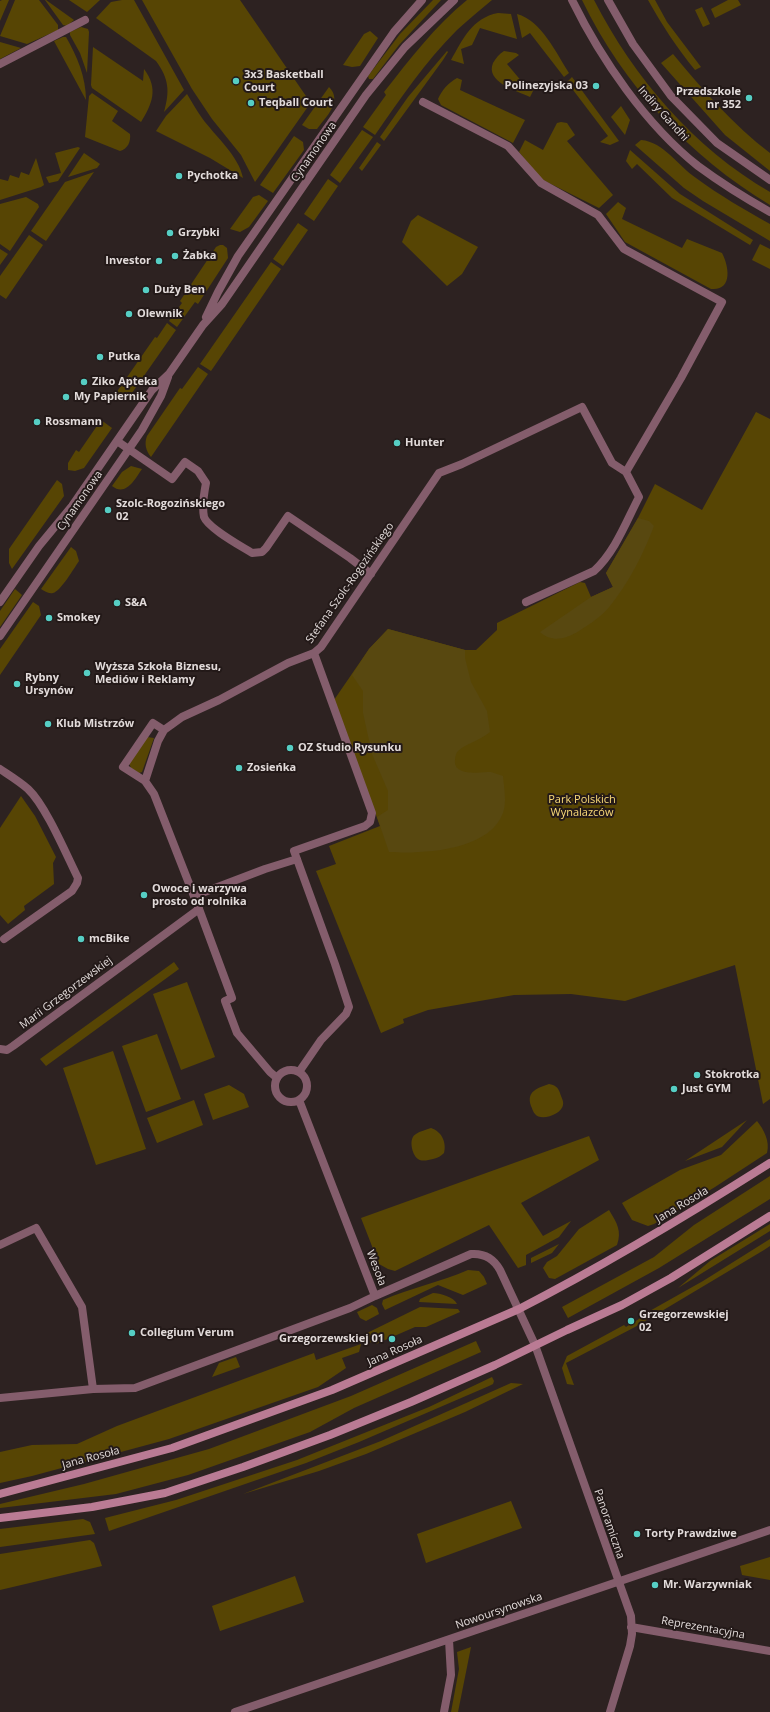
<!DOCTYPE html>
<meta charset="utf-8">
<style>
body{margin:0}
canvas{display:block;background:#2d2221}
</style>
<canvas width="770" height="1712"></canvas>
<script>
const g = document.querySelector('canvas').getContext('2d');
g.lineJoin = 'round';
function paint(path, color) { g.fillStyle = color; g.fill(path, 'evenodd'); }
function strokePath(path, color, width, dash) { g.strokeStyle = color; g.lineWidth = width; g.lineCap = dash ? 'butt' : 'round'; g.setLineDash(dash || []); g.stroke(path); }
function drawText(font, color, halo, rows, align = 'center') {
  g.font = font + ' "Open Sans",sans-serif'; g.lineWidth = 4; g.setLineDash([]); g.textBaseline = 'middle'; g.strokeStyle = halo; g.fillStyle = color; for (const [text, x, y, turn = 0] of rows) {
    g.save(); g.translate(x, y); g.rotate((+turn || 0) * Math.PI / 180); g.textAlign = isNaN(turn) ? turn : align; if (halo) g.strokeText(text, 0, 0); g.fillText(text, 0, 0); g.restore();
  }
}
const green = new Path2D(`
 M2,0H9L0,21V1Z
 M15,0H39L58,25V30L27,44L0,36Z
 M45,0H46L74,20L67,26L63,25Z
 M69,0H100L87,12Z
 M122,0H134L184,90L164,112C170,91 169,79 156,61L96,18L111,2Z
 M142,0H240L308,99L307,108L255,182L241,155L212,119L192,89Z
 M433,0H441L399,45L373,79H369L368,76L400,34Z
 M467,0H492C480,10 468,20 457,30C425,62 400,99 375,135L363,127L386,95L384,92C410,59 435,26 467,0Z
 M582,0H594C634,78 694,148 770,192V205C689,156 623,85 582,0Z
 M648,0H655L667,22L701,67L695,70C677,48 662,25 648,0Z
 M728,0H738L741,5L715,18L711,9Z
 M702,7L710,24L703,27L695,10Z
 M498,13L511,14L517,39L480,28L472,45L461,49L464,64L451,60C463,39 472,18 498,13Z
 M517,14C542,21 556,53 569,73L564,77L530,33L522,38Z
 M81,27L88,29L89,32L87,73L80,53L70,35V32Z
 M370,31L378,38L360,66L352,67L343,65L364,34Z
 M63,37H66C77,56 86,77 86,100L54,41Z
 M0,42L21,48L0,59Z
 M93,47L143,81L144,69C159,89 152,104 141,122L92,88L91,85Z
 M447,51L448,52L443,60L384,141L380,137L408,97Z
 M504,51L516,53L519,55L507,64L528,89L532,87L534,89L530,97C517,91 485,82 493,63C496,58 499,54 504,51Z
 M673,54C703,90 733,125 770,153V171L725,135L661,63Z
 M572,77L619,141L610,145L600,142L608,136L567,82Z
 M457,78L462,80L460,90L525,120L513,143L441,105L438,99C442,90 448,83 457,78Z
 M329,87C343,101 326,117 317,129H309L302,125Z
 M92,93L118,111L112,121L130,134C131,141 128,149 120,151L85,137L89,96Z
 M187,94C192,102 197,111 202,118C215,136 239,156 243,178L210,158L156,131L166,116Z
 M621,106L630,120L625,135L611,117Z
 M561,122L567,123L575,135L567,141L613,195L599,208L541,179L519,152L525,140L543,150L557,123Z
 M362,130L373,137L340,183L330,175Z
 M294,136L303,142L304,150L273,193L260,185Z
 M641,140C664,142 678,166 696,178C719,195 745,210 770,224V241L703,201L684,188L635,145Z
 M377,142L381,145L362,171L359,168Z
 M78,147L80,148L58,181L49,183L46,177L61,173L55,153Z
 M630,150L680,194L753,240L750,245L672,198L637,164L632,169L626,161Z
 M84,153L100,164L97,168L68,177Z
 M36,158L44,185L41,187L0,200V179L8,181L10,175L19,178L21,172L29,175Z
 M94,172L46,241L31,231L65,182Z
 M328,179L338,186L314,221L304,214Z
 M259,195L268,201L249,227L240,232L230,229L253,197Z
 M26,197L38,204L39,207L10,251L0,244V204Z
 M618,202L626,208L622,219L682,248L687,239L722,253C729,266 733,291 711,289L625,242L606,214Z
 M418,215L478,247L462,274L447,286L402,242L411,221Z
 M298,223L308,230L283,266L273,259Z
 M29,235L43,245L6,299L0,295V276Z
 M760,244L770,249V269L752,260Z
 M220,245H223L227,248L228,258L198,304L195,302L177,327L169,321L182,303L180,301L216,247Z
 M0,249L8,254L0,265Z
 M271,262L281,269L211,371L200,364Z
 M167,323L176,330L127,400L116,393L155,337L157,338Z
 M198,367L208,374L151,457C146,451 144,444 147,436L180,388L182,389Z
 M756,412L770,419V1099L763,1104L735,965L625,1001L571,994L514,995L428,1010L403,1019L404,1023L381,1033L316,871L336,864L329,846L380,826L334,700L369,649L388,629L465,650H476L497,630V623L580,582L585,583L591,597L613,587L606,573L638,518L655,484L702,510Z
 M101,420L112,428L84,468L75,471L68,470V463L76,450L79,452Z
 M131,466L142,469C135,479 126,497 112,486L122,472Z
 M57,480L62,484L64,496L12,569L9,563V549Z
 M71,547L76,551L79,561C74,568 61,591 53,593C48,594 45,591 41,589Z
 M15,589L22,595L0,627V611Z
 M33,602L39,606L41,615L0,675V649Z
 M147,737L154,738L142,772L139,773L131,768L129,763Z
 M21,796L35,816L56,857L53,863L54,884L24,906L25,910L8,924L0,915V828Z
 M174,962L179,969L46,1066L40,1059Z
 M187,982L215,1057L181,1070L153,994Z
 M157,1034L181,1099L146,1112L122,1046Z
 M113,1051L146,1149L96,1165L63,1068Z
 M549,1084C555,1085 558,1087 560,1093C561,1097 564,1101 563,1105C562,1114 541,1122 535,1114C533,1112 532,1108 531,1106C526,1091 538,1088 549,1084Z
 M229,1085L244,1094L249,1107L213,1120L204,1094Z
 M194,1100L203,1125L157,1143L147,1118Z
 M747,1120L722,1147L685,1161Z
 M757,1121C764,1130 770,1141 767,1153L715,1187L654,1224L648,1226L632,1220L622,1203L680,1170L721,1155Z
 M431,1128C441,1131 447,1142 444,1153C441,1156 438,1158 433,1159C428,1160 422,1162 418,1159C412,1155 408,1138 416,1134C420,1131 426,1130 431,1128Z
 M589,1136L599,1160L521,1203L543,1236L571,1221L559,1237L526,1255V1265L518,1268L489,1225L395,1271L388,1269L379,1264L361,1218Z
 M770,1176V1199L659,1268L568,1318L562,1307L654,1257L694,1225Z
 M609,1210C617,1223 622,1231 617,1245L555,1279L549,1278L543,1268L547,1262L557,1256L579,1229Z
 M770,1224V1231L678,1288L710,1261Z
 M770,1239V1246L764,1250L635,1327L566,1363L574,1385L567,1384L562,1368L567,1356L624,1325L626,1327L639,1319V1317L703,1281Z
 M559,1244L552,1253L531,1263V1258Z
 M468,1270L479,1271L484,1277L487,1284L463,1295L438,1285L385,1310L382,1304L383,1300C410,1288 441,1282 468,1270Z
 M433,1293C440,1293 454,1297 457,1304L419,1302L420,1299Z
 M372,1305L377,1308L379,1314L366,1321L360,1318L357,1312Z
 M420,1307L458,1309L460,1312L426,1327H415L376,1344L370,1342L367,1333Z
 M476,1341L481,1352L354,1408L310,1432L188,1475L116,1494L0,1508V1504L84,1484L209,1449L351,1396Z
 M361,1344L359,1352L342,1358L346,1368L318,1387L169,1439L32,1476L0,1483V1452L32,1445L77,1444L117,1426L314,1353L316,1360Z
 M236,1357L240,1367L212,1377L219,1363Z
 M492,1377L494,1381L493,1384L489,1386L359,1442L306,1463L109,1531L105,1518L176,1500L297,1460L429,1407Z
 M511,1383L523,1384L465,1412L366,1454L319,1471L243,1494L381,1441Z
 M511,1501L522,1528L426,1563L417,1534Z
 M83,1519L90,1522L95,1534L0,1547V1529Z
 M90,1540L94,1543L102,1566L0,1590V1554Z
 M770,1557V1580L742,1575L740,1566Z
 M295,1576L304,1602L220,1631L212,1606Z
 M471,1647L458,1712H451L459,1669L457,1652Z`);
const forest = new Path2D(`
 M638,518L649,521L654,526C644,553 628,584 610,606C602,616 590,624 579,631C566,639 552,643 540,632L591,597L613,587L606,573Z
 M388,629L465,650V658L471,682L487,711L490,732C481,740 465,744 458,751C456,753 455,757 455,760C453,777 482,772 491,772C495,773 499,775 503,776C504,788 507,802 503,813C489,851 423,854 389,852L377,817L388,810V791L372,754L363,713V691L352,675L369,649Z`);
const pedestrian = new Path2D(`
 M199,909L232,998L225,1001L237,1033L270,1072L277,1078`);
const minor = new Path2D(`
 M0,64L85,20
 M423,102L508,146L541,183L598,215L624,249L722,302L681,378L626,472
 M206,317L218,292L238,256L394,32L422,0
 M117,441L172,479L185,462L198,471L206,483C204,493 202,507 204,517C208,528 241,546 252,553L262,552L266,548L288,516L350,558L371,574
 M0,602L39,546L72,506L152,390L169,374L203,325L222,304L366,95L405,47L454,0
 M0,636L142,430L161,396L168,377
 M0,769C9,775 19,781 28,789C46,806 66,854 78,878L77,883L72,891L4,939
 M145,781L123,767L153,723L164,730
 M194,896L265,869L297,859
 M0,1049L7,1050L13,1046L199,909L154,794L145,781L158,741L164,730L171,725L182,717L219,700L288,663L314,653L321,647L439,473L462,464L582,407L612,463L626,472L639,497C626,522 615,552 594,571L526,602
 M275 1086a16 16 0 1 1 32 0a16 16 0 1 1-32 0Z
 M299,1072L321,1040L346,1014L349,1007L335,964L294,851L365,826L370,822L372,813L314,653
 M299,1100L375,1296L471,1254C484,1253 494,1259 500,1270L535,1345L631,1616L632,1634L630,1646L610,1712
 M0,1245L36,1228L82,1307L93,1389
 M0,1398L93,1389L135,1388L350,1308L375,1296
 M631,1627L770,1651
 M235,1712L770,1530
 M444,1712L451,1675L449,1640`);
const tertiary = new Path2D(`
 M572,0C601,59 646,125 698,166C721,183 745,198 770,212
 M608,0L633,44L671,96L717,143L770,180`);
const secondary = new Path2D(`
 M0,1494L172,1448L332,1390L519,1309C605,1265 688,1215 770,1163
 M0,1518L92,1507L165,1493L243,1467L330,1435L411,1402L495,1365L567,1330L622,1305L671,1278L770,1216`);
const markers = [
 [236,81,4,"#56cec4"],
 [596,86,4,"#56cec4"],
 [749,98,4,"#56cec4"],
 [251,103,4,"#56cec4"],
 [179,176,4,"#56cec4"],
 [170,233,4,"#56cec4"],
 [175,256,4,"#56cec4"],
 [159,261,4,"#56cec4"],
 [146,290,4,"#56cec4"],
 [129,314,4,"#56cec4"],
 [100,357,4,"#56cec4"],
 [84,382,4,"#56cec4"],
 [66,397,4,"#56cec4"],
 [37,422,4,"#56cec4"],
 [397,443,4,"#56cec4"],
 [108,510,4,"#56cec4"],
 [117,603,4,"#56cec4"],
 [49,618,4,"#56cec4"],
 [87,673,4,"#56cec4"],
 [17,684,4,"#56cec4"],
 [48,724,4,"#56cec4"],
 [290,748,4,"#56cec4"],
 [239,768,4,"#56cec4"],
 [144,895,4,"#56cec4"],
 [81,939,4,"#56cec4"],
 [697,1075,4,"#56cec4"],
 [674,1089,4,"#56cec4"],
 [631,1321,4,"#56cec4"],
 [132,1333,4,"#56cec4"],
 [392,1339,4,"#56cec4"],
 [637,1534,4,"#56cec4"],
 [655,1585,4,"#56cec4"]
];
const poiNames = [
 ["3x3 Basketball",244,75],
 ["Court",244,88],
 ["Polinezyjska 03",588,86,"right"],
 ["Przedszkole",741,92,"right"],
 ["nr 352",741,105,"right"],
 ["Teqball Court",259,103],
 ["Pychotka",187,176],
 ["Grzybki",178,233],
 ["Żabka",183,256],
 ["Investor",151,261,"right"],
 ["Duży Ben",154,290],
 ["Olewnik",137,314],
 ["Putka",108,357],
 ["Ziko Apteka",92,382],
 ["My Papiernik",74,397],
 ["Rossmann",45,422],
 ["Hunter",405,443],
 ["Szolc-Rogozińskiego",116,504],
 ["02",116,517],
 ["S&A",125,603],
 ["Smokey",57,618],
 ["Wyższa Szkoła Biznesu,",95,667],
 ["Mediów i Reklamy",95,680],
 ["Rybny",25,678],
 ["Ursynów",25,691],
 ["Klub Mistrzów",56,724],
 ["OZ Studio Rysunku",298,748],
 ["Zosieńka",247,768],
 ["Owoce i warzywa",152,889],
 ["prosto od rolnika",152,902],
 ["mcBike",89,939],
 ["Stokrotka",705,1075],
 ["Just GYM",682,1089],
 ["Grzegorzewskiej",639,1315],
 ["02",639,1328],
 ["Collegium Verum",140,1333],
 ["Grzegorzewskiej 01",384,1339,"right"],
 ["Torty Prawdziwe",645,1534],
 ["Mr. Warzywniak",663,1585]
];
const streetNames = [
 ["Indiry Gandhi",663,114,48],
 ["Cynamonowa",314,152,-55],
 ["Cynamonowa",80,501,-55],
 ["Stefana Szolc-Rogozińskiego",350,583,-55],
 ["Marii Grzegorzewskiej",66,993,-37],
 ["Jana Rosoła",682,1205,-31],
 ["Wesoła",376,1268,69],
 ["Jana Rosoła",395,1351,-24],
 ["Jana Rosoła",91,1458,-15],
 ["Panoramiczna",609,1524,71],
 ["Nowoursynowska",499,1611,-19],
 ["Reprezentacyjna",703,1628,10]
];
const parkNames = [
 ["Park Polskich",582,800],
 ["Wynalazców",582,813]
];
paint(green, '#574504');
paint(forest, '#584810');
strokePath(pedestrian, '#845d6c', 8);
strokePath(minor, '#845d6c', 8);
strokePath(tertiary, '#845d6c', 8);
strokePath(secondary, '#ba7b94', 8);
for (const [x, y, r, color] of markers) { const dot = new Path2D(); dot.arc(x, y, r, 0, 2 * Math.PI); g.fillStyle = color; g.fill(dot); strokePath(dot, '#231918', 1.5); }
drawText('bold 11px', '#e2dbda', '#231918', poiNames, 'left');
drawText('11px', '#e2dbda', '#231918', streetNames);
drawText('11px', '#fbdb79', '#231918', parkNames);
</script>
